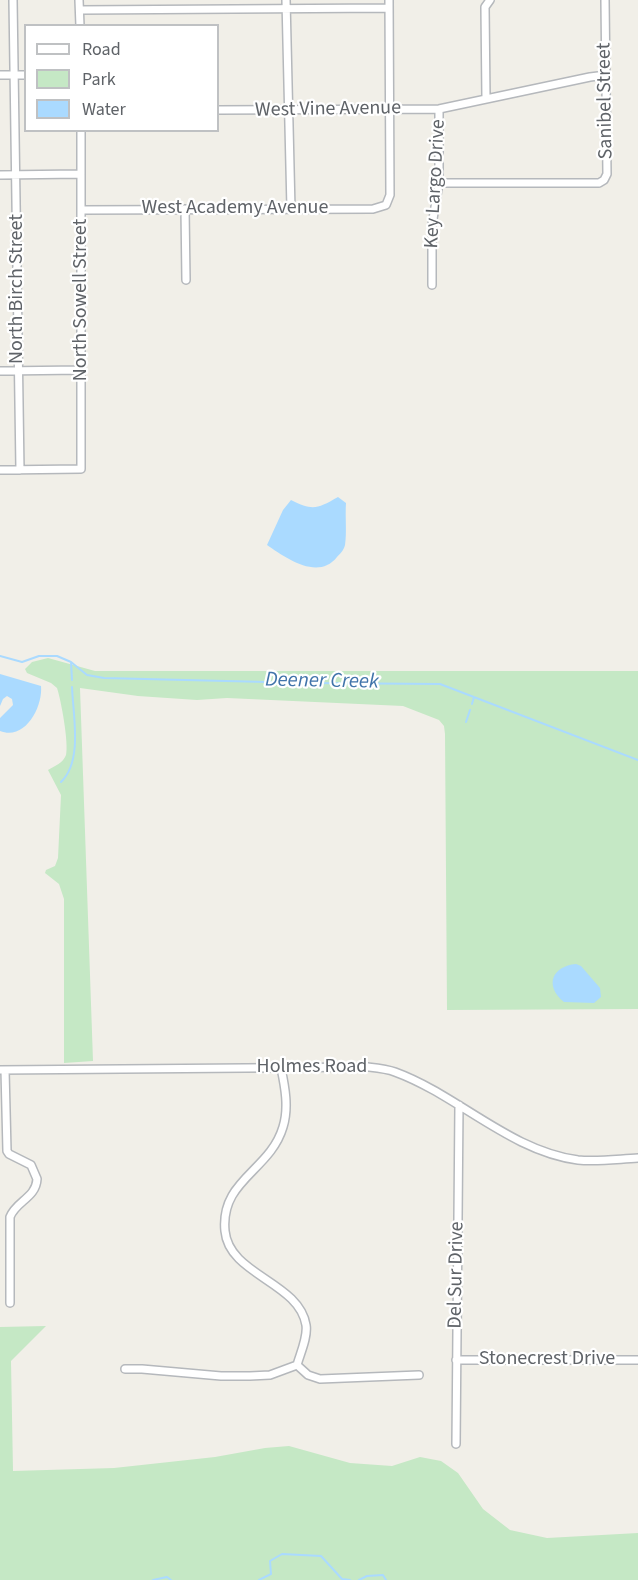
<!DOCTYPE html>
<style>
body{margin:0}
#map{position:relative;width:638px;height:1580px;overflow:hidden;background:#f1efe8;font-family:"Source Sans 3",sans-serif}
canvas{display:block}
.legend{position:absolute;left:24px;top:24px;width:195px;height:108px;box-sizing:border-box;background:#fff;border:2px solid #bfc1c3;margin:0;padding:8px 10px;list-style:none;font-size:18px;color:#5f6368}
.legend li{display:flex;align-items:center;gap:12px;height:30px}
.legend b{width:30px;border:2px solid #bfc1c3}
</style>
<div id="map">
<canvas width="638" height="1580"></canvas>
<ul class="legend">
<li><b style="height:8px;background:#fff"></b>Road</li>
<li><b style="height:16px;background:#c5e8c5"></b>Park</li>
<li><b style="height:16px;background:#aadaff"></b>Water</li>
</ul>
</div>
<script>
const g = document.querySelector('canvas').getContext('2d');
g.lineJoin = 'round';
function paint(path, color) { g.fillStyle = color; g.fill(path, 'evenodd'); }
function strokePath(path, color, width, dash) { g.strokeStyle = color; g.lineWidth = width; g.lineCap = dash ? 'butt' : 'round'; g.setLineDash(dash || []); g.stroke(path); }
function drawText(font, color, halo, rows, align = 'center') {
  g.font = font + ' "Source Sans 3",sans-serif'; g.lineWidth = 4.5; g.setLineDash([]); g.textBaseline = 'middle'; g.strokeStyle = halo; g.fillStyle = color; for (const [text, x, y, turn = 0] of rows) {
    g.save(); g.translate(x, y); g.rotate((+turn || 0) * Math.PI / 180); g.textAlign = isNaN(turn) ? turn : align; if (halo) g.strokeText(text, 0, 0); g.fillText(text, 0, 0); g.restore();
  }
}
const green = new Path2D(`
 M48,658L95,671H638V1009L447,1010L445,734L444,726L439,720L403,706L227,698L197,700L138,696L80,688L93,1061L64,1063V899L59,884L45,873L46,870L55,866L58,858L61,795L48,770C55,766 63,763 66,755C69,743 61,700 57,688L51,683L27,673L25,669L32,662Z
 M46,1326L11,1361L13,1471L114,1468L215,1457L265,1448L289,1446L350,1463L392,1466L420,1457L441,1461L458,1473L483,1509L510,1530L547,1538L638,1533V1580H0V1327Z`);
const water = new Path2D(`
 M338,497L346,503C345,516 347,533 345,545C344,550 340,554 337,557C318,581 286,558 267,545L283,510L291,500C313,511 317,509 338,497Z
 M0,674L41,686C43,707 25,741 0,731V718L13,705L12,699L7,696L3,699L0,706Z
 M576,964L581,966L600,988L601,997L594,1003L564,1002C544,986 552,966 576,964Z`);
const stream = new Path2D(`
 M0,656L22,662L39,656H57L71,662L87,675L104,678L307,683L440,684L638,760
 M71,662L72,680
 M472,704L474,697
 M466,722L470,710
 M61,782C83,761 73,715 72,687
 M153,1580L167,1577L171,1580
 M259,1580L271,1574L270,1561L282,1554L321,1556L342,1579L350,1580
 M359,1580L367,1576L383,1575L386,1580`);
const street = new Path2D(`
 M13,0L20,470
 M79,0L80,26
 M286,0L291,209
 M80,10L389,8
 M0,75H26
 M486,99L485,7L490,0
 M218,110L439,109L590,77L606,75
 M0,175L81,174
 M439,183H599L604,180L607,174L605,0
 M185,209L186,280
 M82,210L373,209L386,205L390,195L389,0
 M432,285V225L439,183V109
 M0,371L82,370
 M0,470L81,469V130
 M281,1068C285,1087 289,1108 283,1127C270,1171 220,1180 225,1231C229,1275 299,1282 306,1325C308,1337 300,1354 297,1365
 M0,1070L368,1067C377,1068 387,1069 395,1072C458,1095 510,1151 578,1160C597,1162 618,1159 638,1158
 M5,1070L7,1151L9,1154L31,1165L37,1179C36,1198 16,1201 10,1217V1303
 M456,1360H638
 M125,1369H142L221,1376H250L270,1375L297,1365L308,1375L320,1379L419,1375
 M456,1444L459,1105`);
const streetNames = [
 ["Sanibel Street",606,101,-91],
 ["West Vine Avenue",328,110,-1],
 ["Key Largo Drive",436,184,-87],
 ["West Academy Avenue",235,209],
 ["North Birch Street",18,289,-90],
 ["North Sowell Street",82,300,-90],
 ["Holmes Road",312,1068],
 ["Del Sur Drive",457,1275,-89],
 ["Stonecrest Drive",547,1360]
];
const waterNames = [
 ["Deener Creek",322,682,1]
];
paint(green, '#c5e8c5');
paint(water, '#aadaff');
strokePath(stream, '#aadaff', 2);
strokePath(street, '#b5b8bc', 10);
strokePath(street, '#fff', 7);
drawText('20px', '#5f6368', '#fff', streetNames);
drawText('italic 21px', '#4174aa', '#fff', waterNames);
</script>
